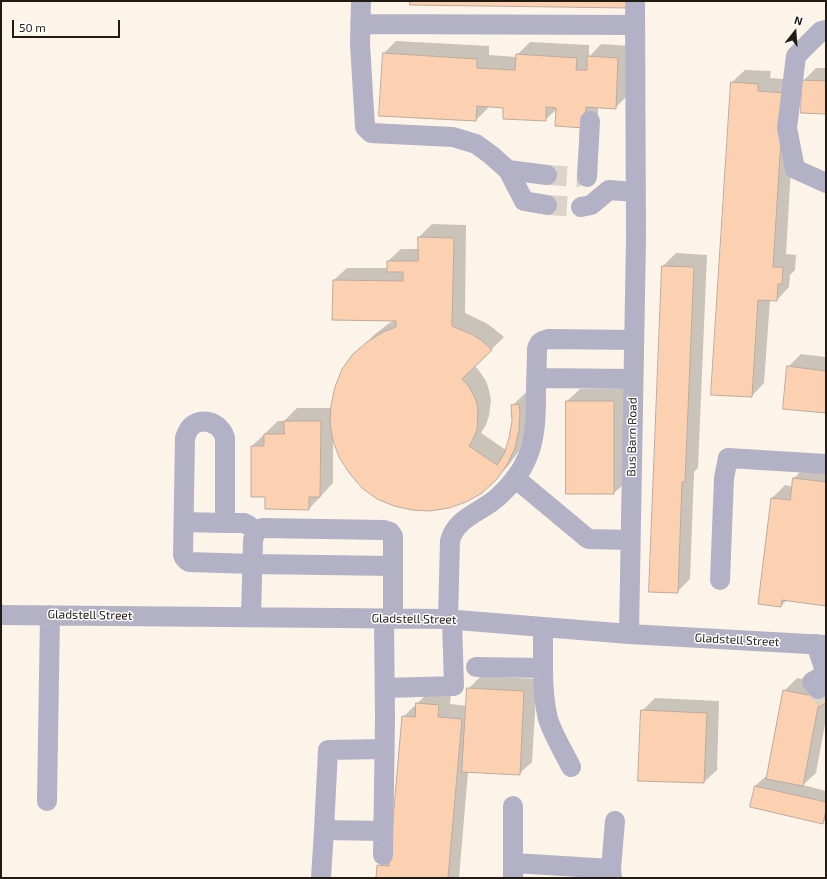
<!DOCTYPE html>
<style>
body{margin:0}
#map{position:relative;width:827px;height:879px;overflow:hidden;background:#fdf4e9;font-family:"Exo 2",sans-serif}
canvas{display:block}
.frame{position:absolute;inset:0;border:2px solid #211b14;pointer-events:none}
.north{position:absolute;left:775px;top:12px;width:40px;height:40px;-webkit-text-stroke:3px #fff;paint-order:stroke;rotate:17deg;font-size:11px;font-weight:700;line-height:16px;text-align:center;color:#211b14}
.north::after{content:'';display:block;margin:auto;width:14px;height:18px;background:#211b14;clip-path:polygon(50% 0,100% 100%,50% 72%,0 100%)}
.scale{position:absolute;left:12px;top:20px;width:108px;height:18px;box-sizing:border-box;border:2px solid #211b14;border-top:0;padding-left:5px;font-size:12px;line-height:14px;white-space:nowrap;color:#211b14;-webkit-text-stroke:3px #fff;paint-order:stroke}
</style>
<div id="map">
<canvas width="827" height="879"></canvas>
<div class="frame"></div>
<div class="north">N</div>
<div class="scale">50 m</div>
</div>
<script>
const g = document.querySelector('canvas').getContext('2d');
g.lineJoin = 'round';
function paint(path, color) { g.fillStyle = color; g.fill(path, 'evenodd'); }
function strokePath(path, color, width, dash) { g.strokeStyle = color; g.lineWidth = width; g.lineCap = dash ? 'butt' : 'round'; g.setLineDash(dash || []); g.stroke(path); }
function drawText(font, color, halo, rows, align = 'center') {
  g.font = font + ' "Exo 2",sans-serif'; g.lineWidth = 3; g.setLineDash([]); g.textBaseline = 'middle'; g.strokeStyle = halo; g.fillStyle = color; for (const [text, x, y, turn = 0] of rows) {
    g.save(); g.translate(x, y); g.rotate((+turn || 0) * Math.PI / 180); g.textAlign = isNaN(turn) ? turn : align; if (halo) g.strokeText(text, 0, 0); g.fillText(text, 0, 0); g.restore();
  }
}
const shadow = new Path2D(`
 M396,41L489,46V55L517,57V55L530,42L589,45V57L601,44L631,46L628,95L615,108L598,107V114L585,127L557,109L545,120L504,107L489,106L488,108L476,120L383,54Z
 M816,68H826V113L803,81Z
 M745,70L771,71L770,78L796,80L786,254L796,255L795,270L790,275L789,287L777,300H770L764,383L752,396L732,82Z
 M432,224L466,225L465,313L486,323L493,328L504,337L475,366L480,372L486,381L489,390L491,400L489,416L486,425L481,433L506,450L510,438L513,421L512,406L525,393L531,392V417L519,451L508,466L495,479L333,439V483L309,509L266,496L252,446L278,421H284L297,408H331L354,355L374,335L388,324L395,320L334,280L347,268H388V261L401,249H419V237Z
 M676,253L707,255L698,468L694,472L690,579L677,592L663,266Z
 M801,354L826,357V412L788,367Z
 M580,389H627V481L614,493L567,401Z
 M807,465L826,468V605L787,600L781,606L772,498L785,485L793,487L794,478Z
 M481,676L537,679L532,762L519,774L468,772L459,878H377L378,866L391,852L403,717L430,691L451,693L450,704L467,706L468,689Z
 M797,678L822,683L826,680V719L816,773L803,785L826,791V819L823,823L755,786L765,777H767L784,691Z
 M655,698L719,701L717,770L704,782L642,711Z`);
const building = new Path2D(`
 M410,1H630V8L410,5Z
 M383,53L477,59V68L515,70L516,54L577,58L576,70H587V56L618,58L616,109L586,107L585,128L555,126L556,108L546,107V121L503,119V108L477,106L476,121L379,116Z
 M802,80L826,81V114L801,113Z
 M731,82L758,84V91L784,93L773,267H783L782,284H778L777,301L758,300L752,397L711,395Z
 M418,237L454,238L452,326L473,335L481,340L492,350L462,379L468,385L473,394L477,403L478,414L477,430L473,439L469,446L497,465L504,454L509,438L512,421L511,405L519,404L520,412L519,430L515,448L507,465L496,480L482,493L466,502L449,508L430,511L412,510L394,506L377,499L362,488L350,474L340,459L333,441L330,423L331,405L335,387L342,369L347,362L353,354L367,342L383,332L396,327V321L332,320L333,280L403,281V272H387V261H418Z
 M662,266L694,267L685,482H682L678,593L649,592Z
 M787,366L826,371V413L783,409Z
 M566,401H614V494H566Z
 M284,421H321L320,497H309V510L265,509V497H251V446H264V434H284Z
 M793,478L826,482V606L782,600L781,607L758,604L771,498L790,500Z
 M826,684V703L818,707L803,786L766,779L783,690L808,695Z
 M467,688L524,691L520,775L462,772Z
 M416,703L439,705L438,717L462,719L448,878H376L377,865L389,866L402,716L415,717Z
 M641,710L707,713L704,783L638,781Z
 M755,786L826,802V810L823,824L750,807Z`);
const minorTunnel = new Path2D(`
 M547,175L581,177
 M547,205L581,207
 M818,689L826,700`);
const minor = new Path2D(`
 M361,1L360,44L365,127L371,133L453,137L476,144L491,155L508,170L524,201L547,205
 M360,24L635,25
 M826,30L821,31L796,56L787,128L795,169L826,183
 M508,170L547,175
 M587,177L590,121
 M581,207L591,205L609,190L636,192
 M537,378L633,379
 M515,478L587,538L589,539L630,540
 M184,522L225,523
 M257,531L248,525L244,523H225V438C221,422 199,415 189,429C187,432 186,435 185,438L183,555C184,558 186,560 189,562L253,564L393,566
 M720,580L724,478L728,458L826,464
 M1,615L445,619L629,634L826,645
 M251,617L253,540C255,534 256,530 262,528L384,530L390,532L393,536V619
 M448,619L450,541C456,517 482,512 498,497C510,486 521,473 527,458C536,438 536,413 536,392C536,378 537,363 537,349C539,342 541,341 548,339L634,340
 M629,634L636,239L635,1
 M816,644L826,674
 M476,667L543,668V627
 M543,668C543,685 544,702 548,719C553,735 564,752 571,767
 M385,688L454,686L452,620
 M818,689L812,682L826,674
 M47,801L50,615
 M324,830L328,750L384,749
 M383,855L385,718L384,619
 M514,863L611,869
 M321,878L324,830L383,831
 M513,878V806
 M612,878L611,869L615,821`);
const streetNames = [
 ["Bus Barn Road",632,437,-89],
 ["Gladstell Street",90,615,1],
 ["Gladstell Street",414,619,1],
 ["Gladstell Street",737,640,3]
];
paint(shadow, '#0003');
paint(building, '#fcd1b2');
strokePath(building, '#bdaa9c', 1);
strokePath(minorTunnel, '#dcd3c9', 20, [20, 10]);
strokePath(minor, '#b3b1c5', 20);
drawText('12px', '#211b14', '#fff', streetNames);
</script>
